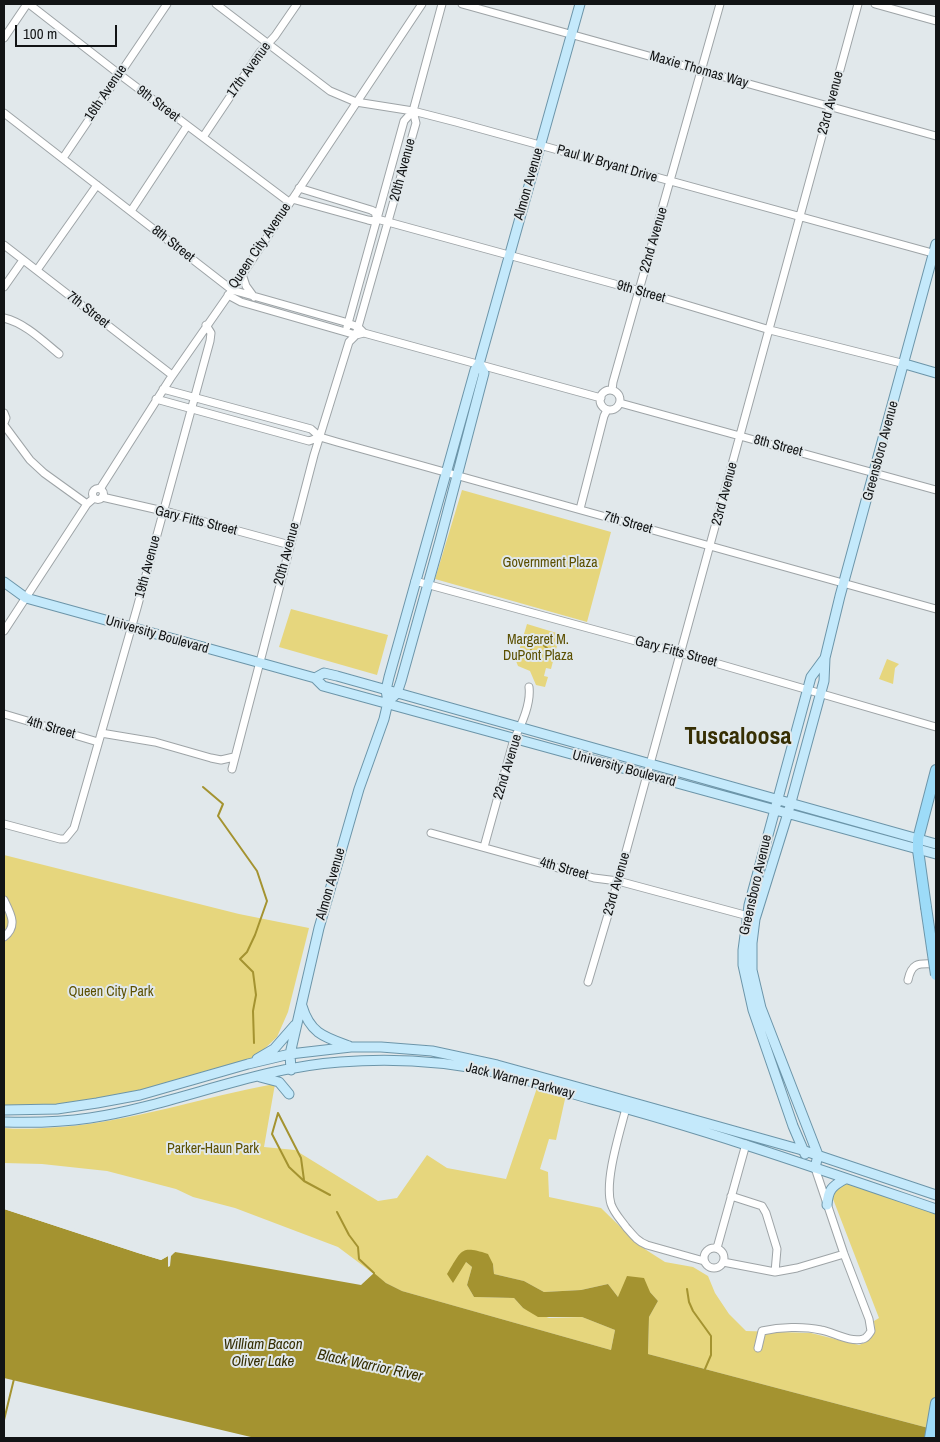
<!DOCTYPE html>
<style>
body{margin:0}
#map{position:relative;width:940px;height:1442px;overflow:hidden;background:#e1e8eb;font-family:"Archivo Narrow",sans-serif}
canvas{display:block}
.frame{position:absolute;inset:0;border:5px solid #121415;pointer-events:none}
.scale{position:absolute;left:15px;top:25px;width:102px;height:22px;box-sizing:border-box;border:2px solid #121415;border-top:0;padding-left:6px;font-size:15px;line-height:18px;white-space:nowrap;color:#121415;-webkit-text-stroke:4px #e1e8eb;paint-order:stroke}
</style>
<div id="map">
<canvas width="940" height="1442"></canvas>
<div class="frame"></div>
<div class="scale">100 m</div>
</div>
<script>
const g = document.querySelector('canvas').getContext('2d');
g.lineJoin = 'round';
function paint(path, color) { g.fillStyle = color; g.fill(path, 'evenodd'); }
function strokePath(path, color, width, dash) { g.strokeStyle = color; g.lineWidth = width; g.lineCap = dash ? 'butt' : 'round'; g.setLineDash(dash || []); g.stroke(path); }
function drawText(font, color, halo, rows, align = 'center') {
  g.font = font + ' "Archivo Narrow",sans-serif'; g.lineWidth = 4; g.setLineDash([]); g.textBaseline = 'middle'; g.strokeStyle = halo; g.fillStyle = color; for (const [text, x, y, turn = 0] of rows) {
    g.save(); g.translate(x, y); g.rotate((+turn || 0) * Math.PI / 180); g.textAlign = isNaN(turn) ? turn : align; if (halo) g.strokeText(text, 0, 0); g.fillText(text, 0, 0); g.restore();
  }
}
const green = new Path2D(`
 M462,490L611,532L587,622L435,579Z
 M291,609L388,635L377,675L279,647Z
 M527,624L560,634L551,669L546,668L544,676L548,677L545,687L536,685L530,671L518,666L516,661Z
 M887,659L899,664L895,668L893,684L879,679Z
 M4,855L239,914L309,928L288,1012L277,1037L248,1064L97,1103L4,1109Z
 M539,1082L567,1090L556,1140L549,1139L540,1169L548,1172L549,1197L601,1208L640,1246L665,1262L693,1267L708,1276L715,1293L729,1314L746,1331L811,1333L859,1345C871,1341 876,1334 874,1321L879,1318L833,1199L835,1188L847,1182L936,1212V1430L648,1354L649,1317L658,1301L650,1292L618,1297L608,1284L581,1290L544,1292L524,1281L494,1274L493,1264L466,1262L472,1267L467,1285L474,1297L514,1298L523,1308L549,1318L582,1317L615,1330L611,1350L402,1291L386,1283L338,1247L235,1208L193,1197L176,1189L107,1171L42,1164L4,1163V1128C23,1130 42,1128 61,1127C134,1121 203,1097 275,1084L264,1147L295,1150L378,1201L397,1198L427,1155L447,1168L506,1179Z`);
const water = new Path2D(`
 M4,1209L138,1253L161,1260L175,1252L361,1285L374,1273L386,1283L402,1291L611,1350L615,1330L582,1317H538L523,1308L514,1298L474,1297L467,1285L472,1267L466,1262L453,1283L447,1274C462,1250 460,1245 488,1254L493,1264L494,1274L524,1281L544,1292L581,1290L608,1284L618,1297L627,1276L644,1278L650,1292L658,1301L649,1317L648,1354L936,1430V1438H255L4,1378Z`);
const pier = new Path2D(`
 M4,1206L161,1257L174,1250H177L171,1256L170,1266L168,1267V1256L161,1260L138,1253L4,1209Z`);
const stream = new Path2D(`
 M531,649L535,644H542L548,649
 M525,658V655L528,652
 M203,787L223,804L218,816L257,871L267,901L255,935L247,952L240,959L253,972L256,995L253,1011L254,1043
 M278,1113L272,1134L289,1167L304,1181L330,1195
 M278,1113L301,1158L304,1180
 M337,1212L349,1235L358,1247L359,1259L374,1273V1275
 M687,1289L689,1302L693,1311L711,1336V1355L705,1369
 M4,1420L14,1379`);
const minor = new Path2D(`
 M29,4L119,74L289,202
 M216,4L330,91L356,102L413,111L456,122L936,254
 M462,4L936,136
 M875,4L936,21
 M4,38L27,4
 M4,113L232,290L345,322L358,327L364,333
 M203,137L260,52L275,36L297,4
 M63,158L167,4
 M299,188L371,210L375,212L377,219
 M292,199L368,220L373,221L377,219L640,291L770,330L905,364
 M131,211L187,126
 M4,245L172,375
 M37,270L97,185
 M242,274L246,286L254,297
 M4,287L23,260
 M228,295L241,302L342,331L356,335L364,333L601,398
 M4,318C25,323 43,341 59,354
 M347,327L404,121L413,111L442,4
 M163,389L311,429L320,437L337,442L936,609
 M600 400a10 10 0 1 1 20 0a10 10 0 1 1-20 0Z
 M612,390L613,382L720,4
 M156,399L309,441L320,437
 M620,403L936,490
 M4,413L6,418L4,423
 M4,425L30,460L44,473L87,504
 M92.5 494a5.5 5.5 0 1 1 11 0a5.5 5.5 0 1 1-11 0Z
 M100,489L170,379L232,290L422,4
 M102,497L172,513L290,545
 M580,509L604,416L607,410
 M415,581L691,656L936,727
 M4,631L87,504L94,498
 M4,714L98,742
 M101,733L155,742L211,758L221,760L234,757
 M232,769L314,455L349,342L356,335L358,327L416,123L413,111
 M4,824L60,839H65L74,828L137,608L210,341L211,333L206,325
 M431,833L594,878L618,881L752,917
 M484,847L514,739C522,724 531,703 529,687
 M4,900C11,914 18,926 4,937
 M908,980C912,961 920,964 936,964
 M588,982L618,881L858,4
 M626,1108C620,1132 604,1181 611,1204C614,1213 621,1220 626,1227C633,1235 637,1241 647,1245L704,1261
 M731,1196L762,1206L766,1213L777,1249L775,1272
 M704 1258a10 10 0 1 1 20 0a10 10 0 1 1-20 0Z
 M717,1248L746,1144
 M723,1262L775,1272L797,1268L844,1254
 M758,1348L762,1331C780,1327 803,1326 821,1330C833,1332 850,1343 863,1339C867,1338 869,1334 871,1331L869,1319L844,1254L815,1168`);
const major = new Path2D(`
 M905,364L936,373
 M4,582L26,598L315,678L323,686L936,854
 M315,678L324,673L337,676L936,844
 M393,697L397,693L401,681L440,541L484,373L479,364
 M302,1006C310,1033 324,1037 349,1046
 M257,1059L274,1049L295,1025
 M291,1070L290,1054L319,928L359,789L384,719L388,702L386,690L389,677L475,370L479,364L580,4
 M260,1077L279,1082L289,1094
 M4,1110L57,1109L97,1103L140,1095L248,1064L290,1054L351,1047H381L432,1051L497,1065L577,1087L802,1150L936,1195
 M4,1122C33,1123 62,1122 90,1118C175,1105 254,1068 340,1062C390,1058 444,1061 494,1072C526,1079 559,1090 591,1099C708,1130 822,1170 936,1209
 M805,1154L793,1126L753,1010L743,965V950L749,905L811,677L825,658
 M815,1168L818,1155L761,1008L752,970V943L755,919L788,813L824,681L825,658L840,596L936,244
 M827,1205C828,1190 832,1186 845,1179`);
const highway = new Path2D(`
 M926,907L918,850V839L936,770
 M930,1438L936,1403`);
const highwayBridge = new Path2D(`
 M926,907L936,975`);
const streetNames = [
 ["17th Avenue",249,70,-54],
 ["Maxie Thomas Way",699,70,16],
 ["16th Avenue",106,93,-56],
 ["23rd Avenue",831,103,-75],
 ["9th Street",158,104,37],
 ["Paul W Bryant Drive",607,164,16],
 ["20th Avenue",403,170,-75],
 ["Almon Avenue",529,184,-74],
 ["22nd Avenue",654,240,-74],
 ["8th Street",173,244,38],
 ["Queen City Avenue",260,246,-56],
 ["9th Street",641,292,16],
 ["7th Street",88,310,38],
 ["8th Street",778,446,15],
 ["Greensboro Avenue",881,451,-75],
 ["23rd Avenue",725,494,-75],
 ["Gary Fitts Street",196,521,14],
 ["7th Street",628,523,16],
 ["20th Avenue",287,554,-75],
 ["19th Avenue",148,567,-75],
 ["University Boulevard",157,635,16],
 ["Gary Fitts Street",676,652,15],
 ["4th Street",51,728,16],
 ["22nd Avenue",508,767,-73],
 ["University Boulevard",624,769,15],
 ["4th Street",564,869,16],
 ["Almon Avenue",331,884,-74],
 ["23rd Avenue",617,884,-74],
 ["Greensboro Avenue",756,885,-77],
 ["Jack Warner Parkway",520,1081,14]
];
const parkNames = [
 ["Government Plaza",550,563],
 ["Margaret M.",538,640],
 ["DuPont Plaza",538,656],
 ["Queen City Park",111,992],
 ["Parker-Haun Park",213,1149]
];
const waterNames = [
 ["William Bacon",263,1345],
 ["Oliver Lake",263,1362],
 ["Black Warrior River",370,1366,12]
];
const townNames = [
 ["Tuscaloosa",738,738]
];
paint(green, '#e6d67d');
paint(water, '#a49330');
paint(pier, '#e1e8eb');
strokePath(stream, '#a49330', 2);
strokePath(minor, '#9ea4a7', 9);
strokePath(major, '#6c95a9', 11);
strokePath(highway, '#6c95a9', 12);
strokePath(minor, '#fff', 7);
strokePath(major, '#c4e9fb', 9);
strokePath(highway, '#9ddbf8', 10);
strokePath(highwayBridge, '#6c95a9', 12, []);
strokePath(highwayBridge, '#9ddbf8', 10);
drawText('14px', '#121415', '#e1e8eb', streetNames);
drawText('14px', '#5b4f00', '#e1e8eb', parkNames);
drawText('italic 15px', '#352e03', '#e1e8eb', waterNames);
drawText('bold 24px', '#362e03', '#e1e8eb', townNames);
</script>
